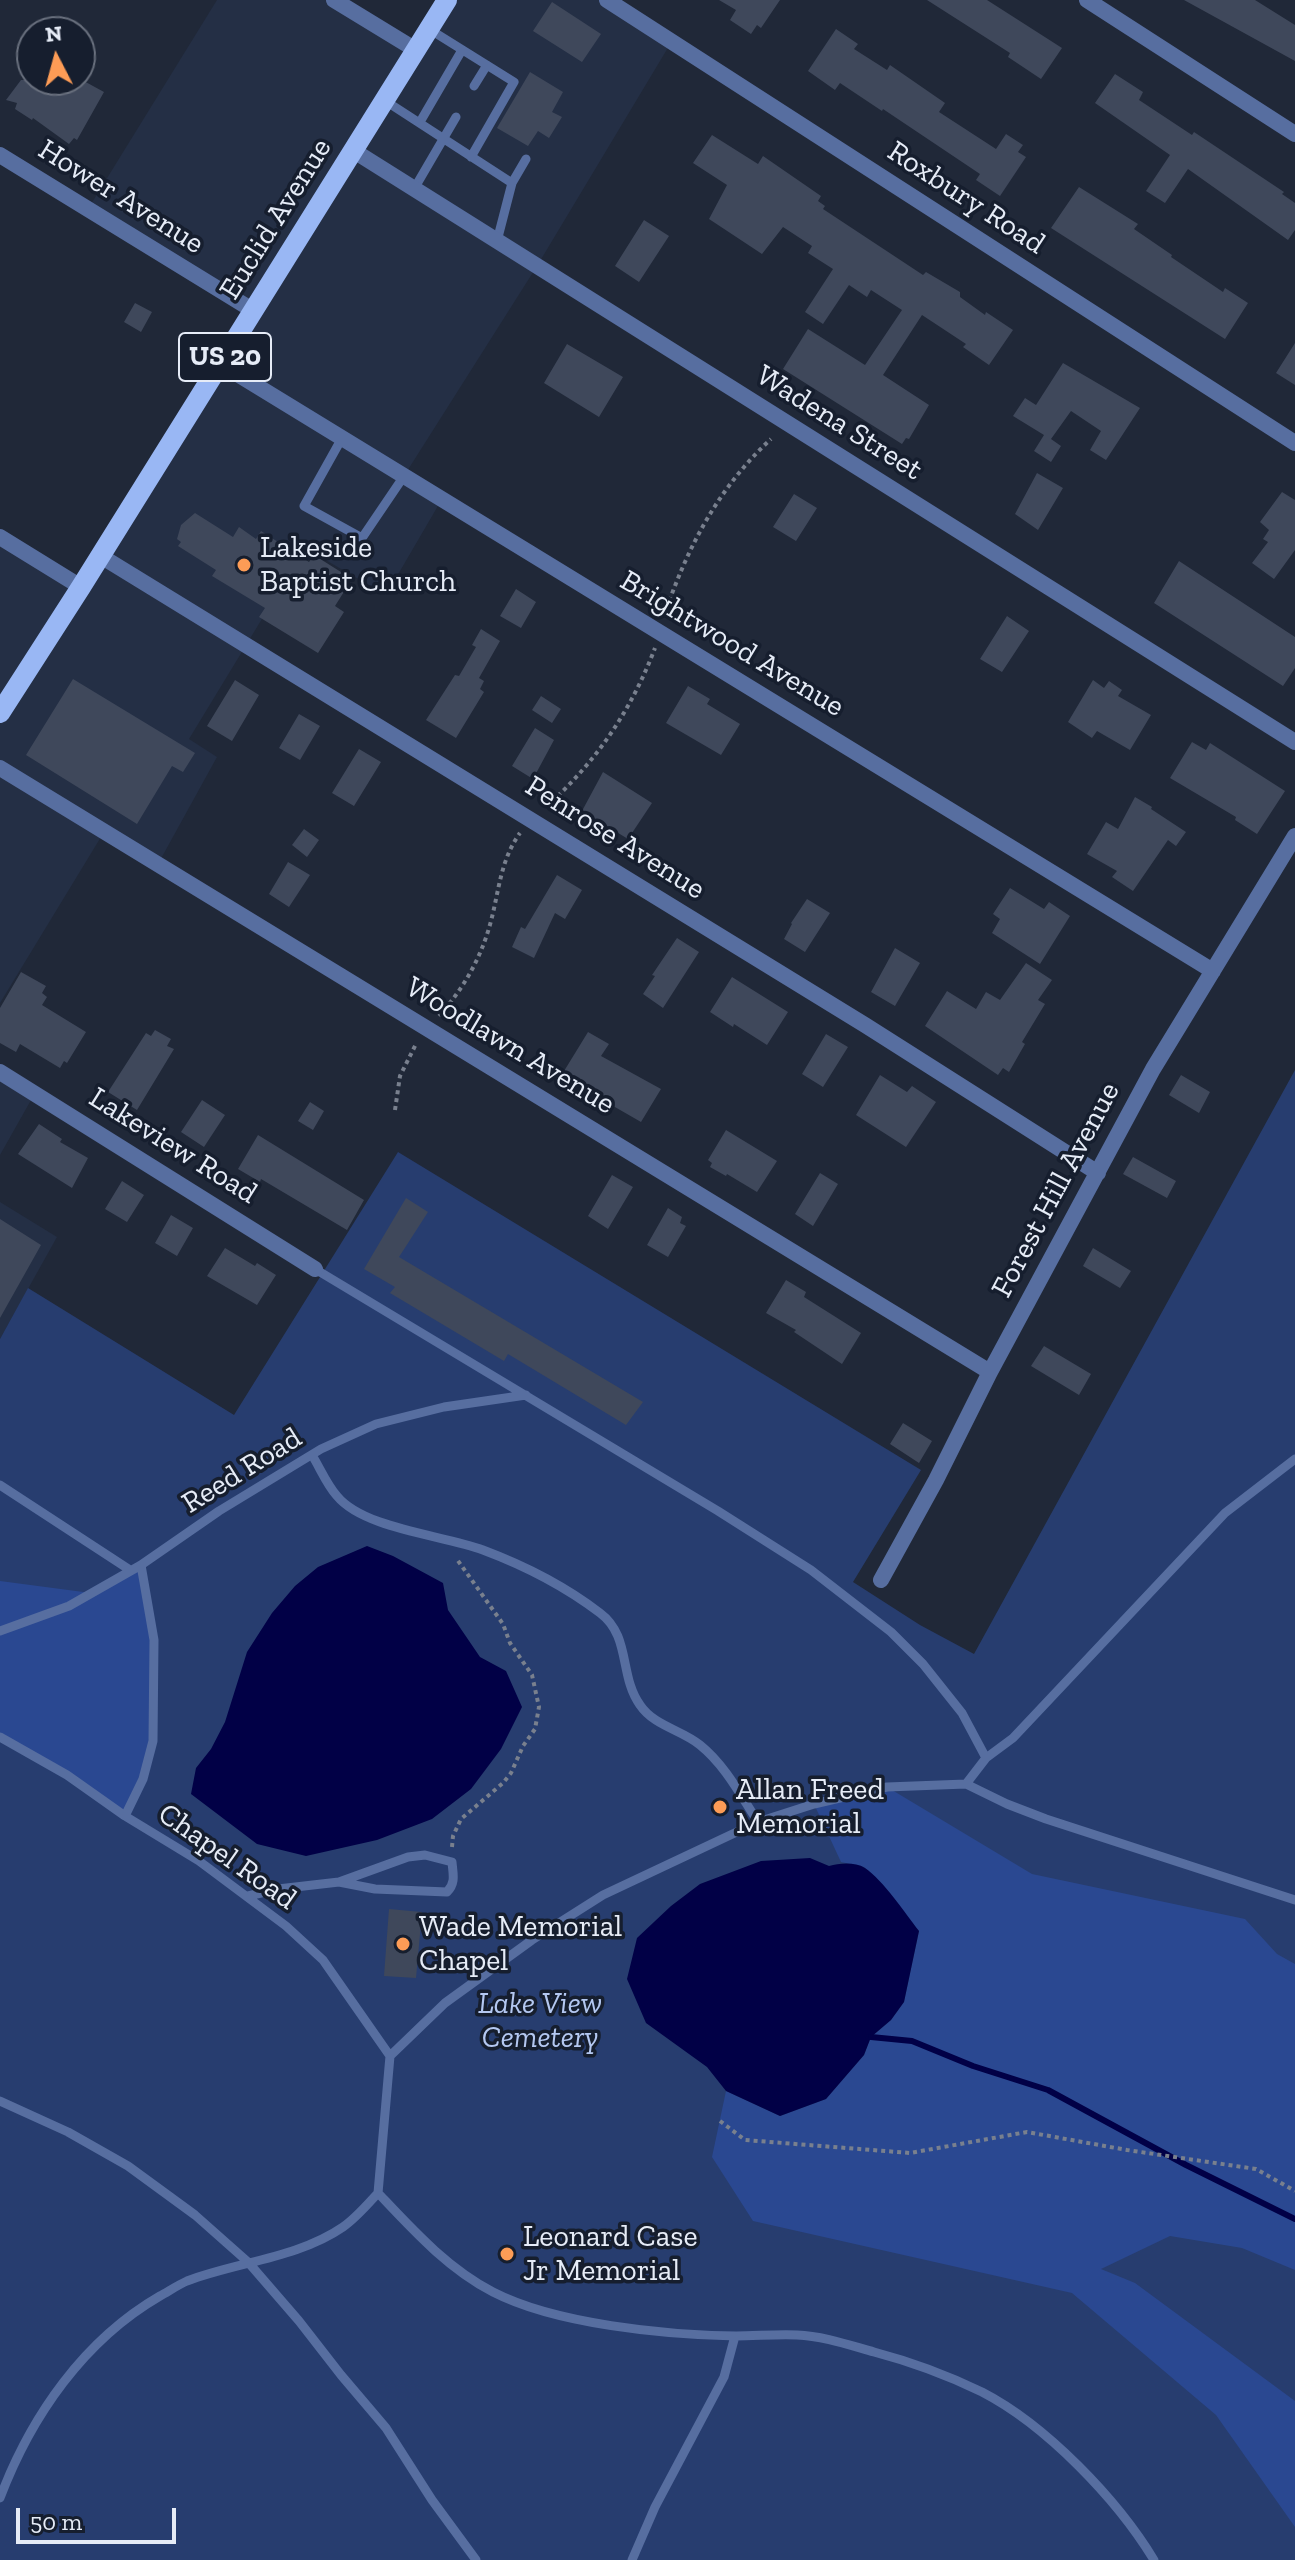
<!DOCTYPE html>
<style>
body{margin:0}
#map{position:relative;width:1295px;height:2560px;overflow:hidden;background:#202838;font-family:"Zilla Slab",serif}
canvas{display:block}
.north{position:absolute;left:16px;top:16px;width:80px;height:80px;box-sizing:border-box;background:#161e2e;border:2px solid #69707e;border-radius:50%;rotate:354deg;font-size:22px;font-weight:700;line-height:32px;text-align:center;color:#e6ecf7}
.north::after{content:'';display:block;margin:auto;width:28px;height:36px;background:#fd9c56;clip-path:polygon(50% 0,100% 100%,50% 72%,0 100%)}
.scale{position:absolute;left:16px;top:2508px;width:160px;height:36px;box-sizing:border-box;border:4px solid #e6ecf7;border-top:0;padding-left:10px;font-size:24px;line-height:28px;white-space:nowrap;color:#e6ecf7;-webkit-text-stroke:6px #161e2e;paint-order:stroke}
</style>
<div id="map">
<canvas width="1295" height="2560"></canvas>
<div class="north">N</div>
<div class="scale">50 m</div>
</div>
<script>
const g = document.querySelector('canvas').getContext('2d');
g.lineJoin = 'round';
function paint(path, color) { g.fillStyle = color; g.fill(path, 'evenodd'); }
function strokePath(path, color, width, dash) { g.strokeStyle = color; g.lineWidth = width; g.lineCap = dash ? 'butt' : 'round'; g.setLineDash(dash || []); g.stroke(path); }
function drawText(font, color, halo, rows, align = 'center') {
  g.font = font + ' "Zilla Slab",serif'; g.lineWidth = 7; g.setLineDash([]); g.textBaseline = 'middle'; g.strokeStyle = halo; g.fillStyle = color; for (const [text, x, y, turn = 0] of rows) {
    g.save(); g.translate(x, y); g.rotate((+turn || 0) * Math.PI / 180); g.textAlign = isNaN(turn) ? turn : align; if (halo) g.strokeText(text, 0, 0); g.fillText(text, 0, 0); g.restore();
  }
}
const built = new Path2D(`
 M217,0H334L415,50L447,0H607L672,41L537,266L404,476L442,499L386,595L305,548L189,739L217,757L158,864L104,832L0,1003V537L81,587L253,311L88,209Z
 M0,1072L35,1093L0,1155Z
 M0,1202L57,1237L0,1339Z`);
const green = new Path2D(`
 M1295,1070V2560H0V1339L28,1288L234,1415L398,1152L921,1470L853,1582L920,1625L974,1654Z`);
const forest = new Path2D(`
 M141,1565L154,1640L153,1741L125,1816L0,1737V1581L91,1593Z
 M887,1787L1032,1874L1245,1919L1277,1954L1295,1964V2270L1242,2248L1170,2236L1101,2269L1135,2283L1295,2401V2527L1216,2415L1072,2293L753,2221L712,2157L726,2091L780,2116L826,2099L864,2055L871,2037L891,2020L904,2002L919,1931L864,1867L841,1862L814,1804Z`);
const water = new Path2D(`
 M367,1546L393,1556L443,1583L448,1610L480,1657L506,1671L522,1707L501,1749L471,1789L432,1819L377,1840L306,1856L257,1844L191,1794L196,1768L211,1749L225,1722L247,1652L272,1613L295,1586L318,1567Z
 M810,1858L829,1866C840,1863 855,1862 865,1868C883,1880 905,1913 919,1931L904,2002L891,2020L871,2037L864,2055L826,2099L780,2116L726,2091L707,2067L646,2023L627,1979L637,1938L671,1906L700,1884L761,1861Z`);
const stream = new Path2D(`
 M871,2037L912,2041L973,2066L1048,2090L1186,2165L1295,2219`);
const building = new Path2D(`
 M719,0H780L761,28L757,25L751,34L730,20L736,10Z
 M927,0H987L1062,48L1041,79L1008,57L1010,53Z
 M1184,0H1255L1295,25V61Z
 M552,2L601,34L582,62L533,31Z
 M836,29L858,44L854,49L887,70L890,65L945,103L939,112L996,149L1006,134L1023,145L1018,152L1026,157L1000,196L976,180L980,174L883,109L882,111L840,83L835,90L808,71Z
 M530,72L563,92L552,112L562,117L549,138L538,131L528,146L497,128Z
 M1115,74L1143,92L1139,100L1192,135L1194,132L1284,192L1282,194L1295,203V230L1288,240L1188,169L1165,203L1146,191L1170,155L1095,103Z
 M21,80H82L104,92L77,140L74,138L69,144L33,118L32,120L15,109L17,103L6,100Z
 M712,135L758,164L763,156L821,196L818,201L825,206L823,209L923,275L926,272L960,292V297L985,315L986,312L1013,330L989,365L963,347L966,344L922,315L883,375L929,405L909,439L906,438L902,444L783,369L808,329L865,365L902,310L871,290L867,297L849,285L823,324L805,312L833,269L808,253L812,246L783,227L762,254L709,219L727,185L693,163Z
 M1079,187L1138,224L1134,229L1172,255L1171,257L1223,292L1225,288L1248,303L1225,339L1051,228Z
 M644,220L669,236L639,282L615,266Z
 M135,303L152,312L141,332L124,322Z
 M1295,343V385L1276,373Z
 M567,344L623,377L599,417L544,383Z
 M1063,363L1140,408L1106,460L1090,450L1101,431L1071,411L1051,439L1061,446L1051,462L1034,451L1044,435L1013,416L1025,398L1036,405Z
 M1037,473L1063,488L1038,530L1015,514Z
 M1282,492L1295,500V550L1274,579L1252,563L1268,542L1263,539L1269,530L1260,522Z
 M794,494L817,508L796,541L773,527Z
 M195,513L233,537L239,527L256,539L261,531L309,562L314,555L352,579L335,606L344,612L318,653L259,617L265,608L212,576L216,570L178,546L181,542L177,539L181,525Z
 M1179,561L1295,637V668L1283,686L1154,603Z
 M516,589L536,602L521,628L500,616Z
 M1007,616L1029,631L1002,672L980,659Z
 M481,629L500,641L479,678L484,681L480,689L484,692L456,738L426,720L455,675L459,676L476,647L472,645Z
 M73,679L195,753L183,772L172,766L137,824L26,755Z
 M235,680L259,695L232,741L207,726Z
 M1093,680L1104,688L1109,681L1122,690L1118,696L1151,715L1130,750L1097,731L1092,738L1068,722Z
 M688,686L710,699L707,704L740,724L721,755L666,723Z
 M541,696L561,709L552,723L532,710Z
 M299,714L320,726L300,760L279,748Z
 M535,728L554,740L533,779L512,766Z
 M1192,742L1206,750L1210,743L1285,791L1257,834L1235,820L1236,817L1170,778Z
 M359,749L381,762L354,806L332,793Z
 M603,772L652,803L628,839L582,811Z
 M1135,797L1152,807L1151,809L1186,832L1176,846L1168,840L1133,891L1112,877L1117,871L1087,854L1106,822L1118,829Z
 M304,829L319,840L307,857L292,845Z
 M288,862L310,875L289,907L269,894Z
 M557,875L582,890L565,919L555,913L534,958L512,947L521,927L525,929Z
 M1010,888L1044,909L1049,902L1070,916L1040,964L992,933L1000,919L993,914Z
 M807,899L830,913L805,952L784,939L792,924L791,923Z
 M677,938L699,952L663,1008L643,994L655,976L652,975Z
 M895,948L920,963L895,1006L871,992Z
 M1026,963L1052,980L1038,1000L1045,1004L1022,1042L1025,1044L1009,1072L1003,1068L998,1075L925,1026L947,991L976,1009L986,992L1000,1000Z
 M21,972L46,986L42,993L47,997L42,1005L86,1032L67,1063L64,1061L60,1068L20,1044L16,1052L0,1043V1008Z
 M732,977L788,1012L767,1045L734,1024L733,1027L710,1012Z
 M155,1030L171,1039L167,1046L174,1049L137,1110L108,1092L146,1033L151,1036Z
 M588,1032L609,1044L601,1056L661,1089L641,1122L561,1076Z
 M826,1034L848,1047L823,1087L802,1074Z
 M880,1075L907,1092L912,1086L936,1102L906,1147L856,1115Z
 M1181,1075L1210,1092L1199,1113L1169,1095Z
 M202,1100L225,1115L204,1147L181,1132Z
 M310,1102L324,1111L313,1130L298,1121Z
 M39,1124L62,1139L60,1142L88,1158L72,1188L18,1154Z
 M726,1130L777,1161L757,1192L727,1174L726,1176L710,1167L712,1163L708,1160Z
 M258,1135L364,1200L347,1230L261,1179L260,1182L238,1169Z
 M1133,1157L1176,1181L1167,1198L1123,1174Z
 M820,1173L838,1184L813,1226L795,1214Z
 M612,1175L633,1187L608,1229L588,1216Z
 M122,1181L144,1195L127,1222L105,1209Z
 M406,1198L428,1212L399,1257L643,1402L626,1425L508,1354L504,1361L390,1293L395,1287L364,1269Z
 M668,1208L682,1217L680,1223L686,1226L668,1257L647,1245Z
 M171,1215L193,1228L177,1256L155,1243Z
 M0,1219L41,1245L0,1318Z
 M225,1248L255,1266L257,1263L276,1275L257,1305L207,1276Z
 M1093,1248L1131,1271L1120,1288L1083,1266Z
 M786,1280L806,1292L804,1297L861,1333L842,1364L794,1332L796,1330L766,1313Z
 M1044,1346L1091,1374L1079,1395L1031,1366Z
 M903,1423L932,1441L919,1463L890,1444Z
 M389,1909L422,1912L416,1978L384,1976Z`);
const path = new Path2D(`
 M664,616C687,548 718,488 771,439
 M546,807C596,762 631,711 655,648
 M439,1016C462,990 479,962 489,928C499,895 499,862 520,833
 M395,1110L400,1076L416,1044
 M452,1847L453,1836L461,1819L503,1783L511,1773L523,1746L535,1729L539,1707L532,1675L510,1643L503,1624L456,1558
 M720,2121L745,2140L910,2153L1027,2132L1127,2150L1256,2169L1295,2191`);
const service = new Path2D(`
 M429,29L514,82L471,157
 M474,86L487,65
 M384,100L512,183L497,241
 M420,122L462,50
 M512,183L526,159
 M414,189L456,117
 M342,438L304,506L362,538L404,476
 M315,1269L718,1511L811,1570L891,1632L923,1664L962,1713L986,1758L966,1784
 M312,1455C320,1468 327,1485 337,1496C364,1529 443,1535 483,1550C523,1565 566,1587 600,1613C631,1636 619,1676 640,1705C654,1726 682,1730 700,1745C725,1765 741,1796 758,1822
 M0,1485L130,1570
 M0,1631L69,1606L141,1565L219,1511L321,1449L376,1424L444,1407L526,1395
 M0,1737L67,1775L125,1816L199,1861L286,1926L323,1960L390,2056
 M986,1758L1013,1738L1225,1513L1295,1459
 M125,1816L143,1779L153,1741L154,1640L141,1565
 M248,1896L278,1889L339,1882L375,1889L447,1892C456,1883 453,1874 452,1862L425,1855L408,1857L339,1882
 M0,2101L68,2132L128,2166L195,2215L248,2262L299,2321L341,2375L386,2428L432,2500L476,2560
 M378,2193C413,2230 447,2268 493,2292C555,2324 665,2335 736,2336C756,2336 777,2334 797,2335C823,2336 849,2345 874,2352C912,2362 947,2375 982,2392C1046,2425 1117,2499 1154,2560
 M0,2498C31,2416 84,2340 160,2296C169,2291 178,2285 187,2281C237,2262 298,2258 343,2227C356,2218 367,2205 378,2193L390,2056L445,2003L532,1940L603,1895L758,1822L814,1804L887,1787L966,1784L1007,1804L1046,1819L1295,1900
 M632,2560L655,2507L724,2377L735,2336`);
const minor = new Path2D(`
 M334,0L416,50
 M607,0L1295,443
 M1087,0L1295,134
 M354,151L1295,742
 M0,155L254,311
 M221,364L1213,971
 M0,537L81,587
 M99,555L865,1025L1098,1173
 M0,768L990,1372
 M0,1072L315,1269
 M881,1580L936,1480L990,1372L1153,1069L1295,836`);
const primary = new Path2D(`
 M0,713L81,587L447,0`);
const markers = [
 [244,565,8,"#fd9c56"],
 [720,1807,8,"#fd9c56"],
 [403,1944,8,"#fd9c56"],
 [507,2254,8,"#fd9c56"]
];
const shields = [
 [225,357,92]
];
const shieldNames = [
 ["US 20",225,357]
];
const streetNames = [
 ["Hower Avenue",121,197,32],
 ["Roxbury Road",966,198,33],
 ["Euclid Avenue",276,219,-58],
 ["Wadena Street",839,423,32],
 ["Brightwood Avenue",732,644,31],
 ["Penrose Avenue",615,838,32],
 ["Woodlawn Avenue",510,1046,31],
 ["Lakeview Road",173,1146,32],
 ["Forest Hill Avenue",1056,1190,-62],
 ["Reed Road",242,1471,-32],
 ["Chapel Road",227,1857,35]
];
const poiNames = [
 ["Lakeside",260,548],
 ["Baptist Church",260,582],
 ["Allan Freed",736,1790],
 ["Memorial",736,1824],
 ["Wade Memorial",419,1927],
 ["Chapel",419,1961],
 ["Leonard Case",523,2237],
 ["Jr Memorial",523,2271]
];
const parkNames = [
 ["Lake View",540,2004],
 ["Cemetery",540,2038]
];
paint(built, '#242f45');
paint(green, '#273d6f');
paint(forest, '#2a4891');
paint(water, '#010046');
strokePath(stream, '#010046', 6);
paint(building, '#3f485b');
strokePath(path, '#79808e', 4, [4, 4]);
strokePath(service, '#576ea0', 9);
strokePath(minor, '#576ea0', 16);
strokePath(primary, '#99b7f4', 20);
for (const [x, y, r, color] of markers) { const dot = new Path2D(); dot.arc(x, y, r, 0, 2 * Math.PI); g.fillStyle = color; g.fill(dot); strokePath(dot, '#161e2e', 3); }
for (const [x, y, w] of shields) { const box = new Path2D(); box.roundRect(x - w / 2, y - 24, w, 48, 6); g.fillStyle = '#161e2e'; g.fill(box); strokePath(box, '#e6ecf7', 2); }
drawText('bold 28px', '#e6ecf7', null, shieldNames);
drawText('30px', '#e6ecf7', '#161e2e', streetNames);
drawText('30px', '#e6ecf7', '#161e2e', poiNames, 'left');
drawText('italic 30px', '#b4c8f1', '#161e2e', parkNames);
</script>
